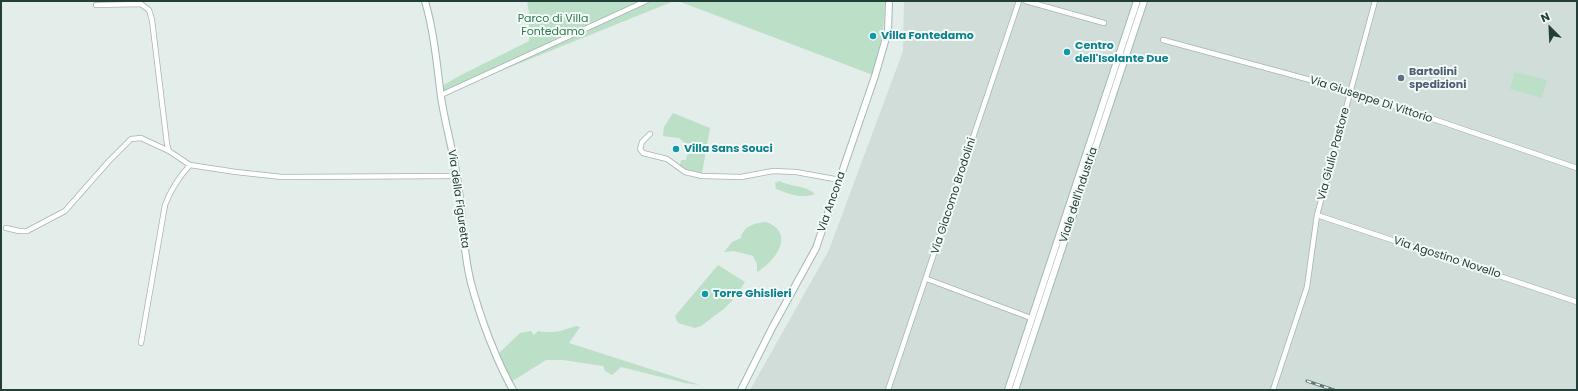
<!DOCTYPE html>
<style>
body{margin:0}
#map{position:relative;width:1578px;height:391px;overflow:hidden;background:#e3edea;font-family:Poppins,sans-serif}
canvas{display:block}
.frame{position:absolute;inset:0;border:2px solid #223f3a;pointer-events:none}
.north{position:absolute;left:1530px;top:8px;width:40px;height:40px;-webkit-text-stroke:3px #f4faf7;paint-order:stroke;rotate:336deg;font-size:11px;font-weight:700;line-height:16px;text-align:center;color:#223f3a}
.north::after{content:'';display:block;margin:auto;width:14px;height:18px;background:#223f3a;clip-path:polygon(50% 0,100% 100%,50% 72%,0 100%)}
</style>
<div id="map">
<canvas width="1578" height="391"></canvas>
<div class="frame"></div>
<div class="north">N</div>
</div>
<script>
const g = document.querySelector('canvas').getContext('2d');
g.lineJoin = 'round';
function paint(path, color) { g.fillStyle = color; g.fill(path, 'evenodd'); }
function strokePath(path, color, width, dash) { g.strokeStyle = color; g.lineWidth = width; g.lineCap = dash ? 'butt' : 'round'; g.setLineDash(dash || []); g.stroke(path); }
function drawText(font, color, halo, rows, align = 'center') {
  g.font = font + ' Poppins,sans-serif'; g.lineWidth = 4; g.setLineDash([]); g.textBaseline = 'middle'; g.strokeStyle = halo; g.fillStyle = color; for (const [text, x, y, turn = 0] of rows) {
    g.save(); g.translate(x, y); g.rotate((+turn || 0) * Math.PI / 180); g.textAlign = isNaN(turn) ? turn : align; if (halo) g.strokeText(text, 0, 0); g.fillText(text, 0, 0); g.restore();
  }
}
const built = new Path2D(`
 M904,1H1577V390H750L829,250L903,51Z`);
const green = new Path2D(`
 M527,1H674L441,95L440,87L461,75L529,41V12Z
 M678,1H885L883,31L873,75Z
 M1515,72L1547,80L1542,98L1510,89Z
 M673,113L710,128L702,173C694,172 685,172 680,165L681,160H686L689,147L679,138L663,136L664,127Z
 M779,181C791,187 805,185 815,194C801,199 789,194 776,189L775,183Z
 M766,222C796,233 776,261 757,272V264L753,256L734,251L724,252L732,242L741,238C743,226 755,223 766,222Z
 M718,265L745,282L737,295L725,308L701,326L695,328L678,323L675,316Z
 M576,326L580,327L569,343L700,385L685,383L621,367L612,375L605,371L603,366L563,360H546L511,382L498,354L520,333L531,331L534,335L538,331C553,334 561,331 576,326Z`);
const street = new Path2D(`
 M1026,1L1104,23
 M96,5L141,4L149,10L152,20L167,144L169,151L190,165
 M1163,40L1351,91L1577,168
 M441,95L646,1
 M650,134L642,142L640,149L643,153L667,159L685,172L702,176L741,177L773,171L796,172L840,180
 M1317,215L1577,302
 M6,228L19,231H27L65,211L109,161L131,139L141,138L169,151
 M927,279L1031,318
 M141,343L165,205C171,189 179,177 190,165L236,172L282,177L457,176
 M888,390L1019,1
 M1273,390L1307,287L1317,215L1375,1`);
const secondary = new Path2D(`
 M425,1C434,32 437,65 441,97C445,124 453,150 457,177C463,212 462,248 471,283C480,317 496,360 513,390
 M741,390L772,328L816,248L875,76L888,31L889,1
 M1008,390L1137,1
 M1015,390L1144,1`);
const rail = new Path2D(`
 M1307,381L1334,390`);
const markers = [
 [873,36,4,"#0f9aa8"],
 [1067,52,4,"#0f9aa8"],
 [1401,78,4,"#5c6f8a"],
 [676,149,4,"#0f9aa8"],
 [705,294,4,"#0f9aa8"]
];
const parkNames = [
 ["Parco di Villa",553,19],
 ["Fontedamo",553,32]
];
const cultureNames = [
 ["Villa Fontedamo",881,36],
 ["Centro",1075,46],
 ["dell'Isolante Due",1075,59],
 ["Villa Sans Souci",684,149],
 ["Torre Ghislieri",713,294]
];
const serviceNames = [
 ["Bartolini",1409,72],
 ["spedizioni",1409,85]
];
const streetNames = [
 ["Via Giuseppe Di Vittorio",1371,100,18],
 ["Via Giulio Pastore",1334,154,-75],
 ["Viale dell'Industria",1079,195,-72],
 ["Via Giacomo Brodolini",954,196,-72],
 ["Via della Figuretta",458,199,82],
 ["Via Ancona",832,202,-71],
 ["Via Agostino Novello",1447,258,18]
];
paint(built, '#d1ddd9');
paint(green, '#bcdfc8');
strokePath(street, '#a5b5b2', 6);
strokePath(secondary, '#a1b9b3', 8);
strokePath(street, '#fff', 4.5);
strokePath(secondary, '#fff', 6);
strokePath(rail, '#5d7b75', 3);
strokePath(rail, '#f4faf7', 1.5, [4.5]);
for (const [x, y, r, color] of markers) { const dot = new Path2D(); dot.arc(x, y, r, 0, 2 * Math.PI); g.fillStyle = color; g.fill(dot); strokePath(dot, '#f4faf7', 1.5); }
drawText('11px', '#2b774e', '#f4faf7', parkNames);
drawText('bold 11px', '#0d838f', '#f4faf7', cultureNames, 'left');
drawText('bold 11px', '#4e5e75', '#f4faf7', serviceNames, 'left');
drawText('11px', '#223f3a', '#f4faf7', streetNames);
</script>
